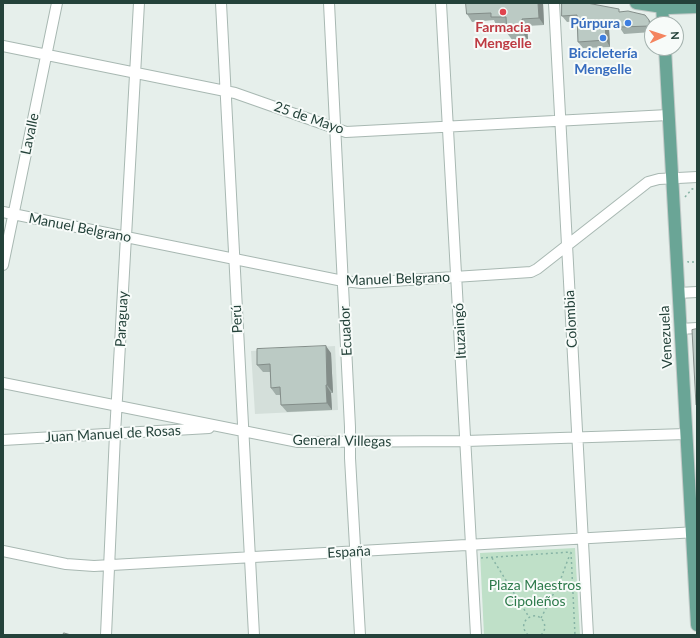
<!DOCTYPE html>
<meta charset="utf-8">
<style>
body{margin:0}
#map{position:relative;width:700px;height:638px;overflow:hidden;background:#e6efeb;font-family:Lato,sans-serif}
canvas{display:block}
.frame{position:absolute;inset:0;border:4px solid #24423a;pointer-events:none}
.north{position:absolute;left:644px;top:16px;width:40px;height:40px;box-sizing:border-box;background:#f7fbf9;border:1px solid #a3b1ad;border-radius:50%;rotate:87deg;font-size:11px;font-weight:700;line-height:16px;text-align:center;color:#24423a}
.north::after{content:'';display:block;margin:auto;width:14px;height:18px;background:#f4845f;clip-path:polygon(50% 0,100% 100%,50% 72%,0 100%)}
</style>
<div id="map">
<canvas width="700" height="638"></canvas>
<div class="frame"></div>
<div class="north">N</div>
</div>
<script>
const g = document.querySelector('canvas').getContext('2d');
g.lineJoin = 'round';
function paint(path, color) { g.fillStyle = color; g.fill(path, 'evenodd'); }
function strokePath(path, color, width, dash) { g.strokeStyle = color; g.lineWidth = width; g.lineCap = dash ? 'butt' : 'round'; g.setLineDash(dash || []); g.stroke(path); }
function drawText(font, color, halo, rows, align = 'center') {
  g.font = font + ' Lato,sans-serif'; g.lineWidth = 4; g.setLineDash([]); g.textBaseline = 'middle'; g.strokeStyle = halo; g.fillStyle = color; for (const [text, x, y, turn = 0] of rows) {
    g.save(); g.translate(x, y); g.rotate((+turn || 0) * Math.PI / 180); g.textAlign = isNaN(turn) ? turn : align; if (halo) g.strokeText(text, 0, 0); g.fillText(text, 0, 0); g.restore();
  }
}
const built = new Path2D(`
 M335,346L338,410L255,414L251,351Z`);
const green = new Path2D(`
 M575,548L580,635H484L480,553Z`);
const path = new Path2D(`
 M685,197L692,189L697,188
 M688,261V262H697
 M571,552L575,635
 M481,558L571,552
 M492,558L529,617
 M541,618L560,581L570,554
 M528,635C514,621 538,607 544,623C546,628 544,632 541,635`);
const minor = new Path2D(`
 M221,3L254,635
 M329,3L350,427V458L360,635
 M441,3L476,635
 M554,3L588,635
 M3,46L235,93L346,132L668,115
 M3,212L343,281L362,283L531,272L537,269L648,182L659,179L697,177
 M3,265L57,3
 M678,293L697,292
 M680,329L697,328
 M3,383L298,442L466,441L686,434
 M3,440L209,428
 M3,551L66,564L94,566L697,532
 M106,635L115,434L139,3`);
const major = new Path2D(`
 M636,3L669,8L697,7
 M662,3L663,24
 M665,48L697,625`);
const wall = new Path2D(`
 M543,3L544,25L527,26L528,40L513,41L507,33V24L496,25L494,20L472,22L467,14Z
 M620,12L652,24V32L624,34L620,28H609L610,47L583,48L578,42L577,21L567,22L562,16Z
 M331,353L333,393H331L332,410L287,412L281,405V395H276L271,388L270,372H263L257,365Z`);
const shadedWall = new Path2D(`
 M538,3H543L544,25L539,18Z
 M522,19L527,26L528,40L523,33Z
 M649,20L652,24V29L650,26Z
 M605,22L609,28L610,47L606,40Z
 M326,346L331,353L333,393L327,385Z
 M326,385L331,393L332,410L327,403Z`);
const building = new Path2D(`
 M466,3H538L539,18L522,19L523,33H507L506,17H491V13L467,14Z
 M562,3H587L619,9V12L628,11L645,15L649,20L650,26L620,27L619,21L605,22L606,40L578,42L577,15L562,16Z
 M697,329V405H696L692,330Z
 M326,346L327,385H326L327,403L281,405L280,387L271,388L270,364L257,365V349Z
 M64,633L71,635H63Z`);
const markers = [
 [503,12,4,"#e0444e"],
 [628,23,4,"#3f7fe0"],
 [603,38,4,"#3f7fe0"]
];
const shopNames = [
 ["Púrpura",620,23],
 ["Bicicletería",603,53,"center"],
 ["Mengelle",603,69,"center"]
];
const healthNames = [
 ["Farmacia",503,27],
 ["Mengelle",503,43]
];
const streetNames = [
 ["25 de Mayo",309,118,19],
 ["Lavalle",30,134,-78],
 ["Manuel Belgrano",80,228,11],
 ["Manuel Belgrano",398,279,-2],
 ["Paraguay",122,319,-87],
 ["Perú",237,319,-93],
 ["Colombia",571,319,-93],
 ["Ecuador",346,331,-93],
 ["Ituzaingó",460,331,-93],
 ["Venezuela",666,337,-93],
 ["Juan Manuel de Rosas",113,434,-3],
 ["General Villegas",342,441,1],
 ["España",349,552,-3]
];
const parkNames = [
 ["Plaza Maestros",535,585],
 ["Cipoleños",535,601]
];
paint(built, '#d4dfda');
paint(green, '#bfe0c8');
strokePath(minor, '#a8b8b2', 12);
strokePath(major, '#c2cac8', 14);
strokePath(path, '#86b3a5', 1.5, [2, 3]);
strokePath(minor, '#fff', 10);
strokePath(major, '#6aa596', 12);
paint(wall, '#a1aea9');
paint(shadedWall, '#838d89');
paint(building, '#bbcac4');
strokePath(building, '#838d89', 1);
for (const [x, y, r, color] of markers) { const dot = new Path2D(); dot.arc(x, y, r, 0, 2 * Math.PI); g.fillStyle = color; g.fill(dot); strokePath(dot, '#f7fbf9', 1.5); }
drawText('bold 14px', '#366cbe', '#f7fbf9', shopNames, 'right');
drawText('bold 14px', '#be3a42', '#f7fbf9', healthNames);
drawText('14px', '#24423a', '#f7fbf9', streetNames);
drawText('14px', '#2d7a4b', '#f7fbf9', parkNames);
</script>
